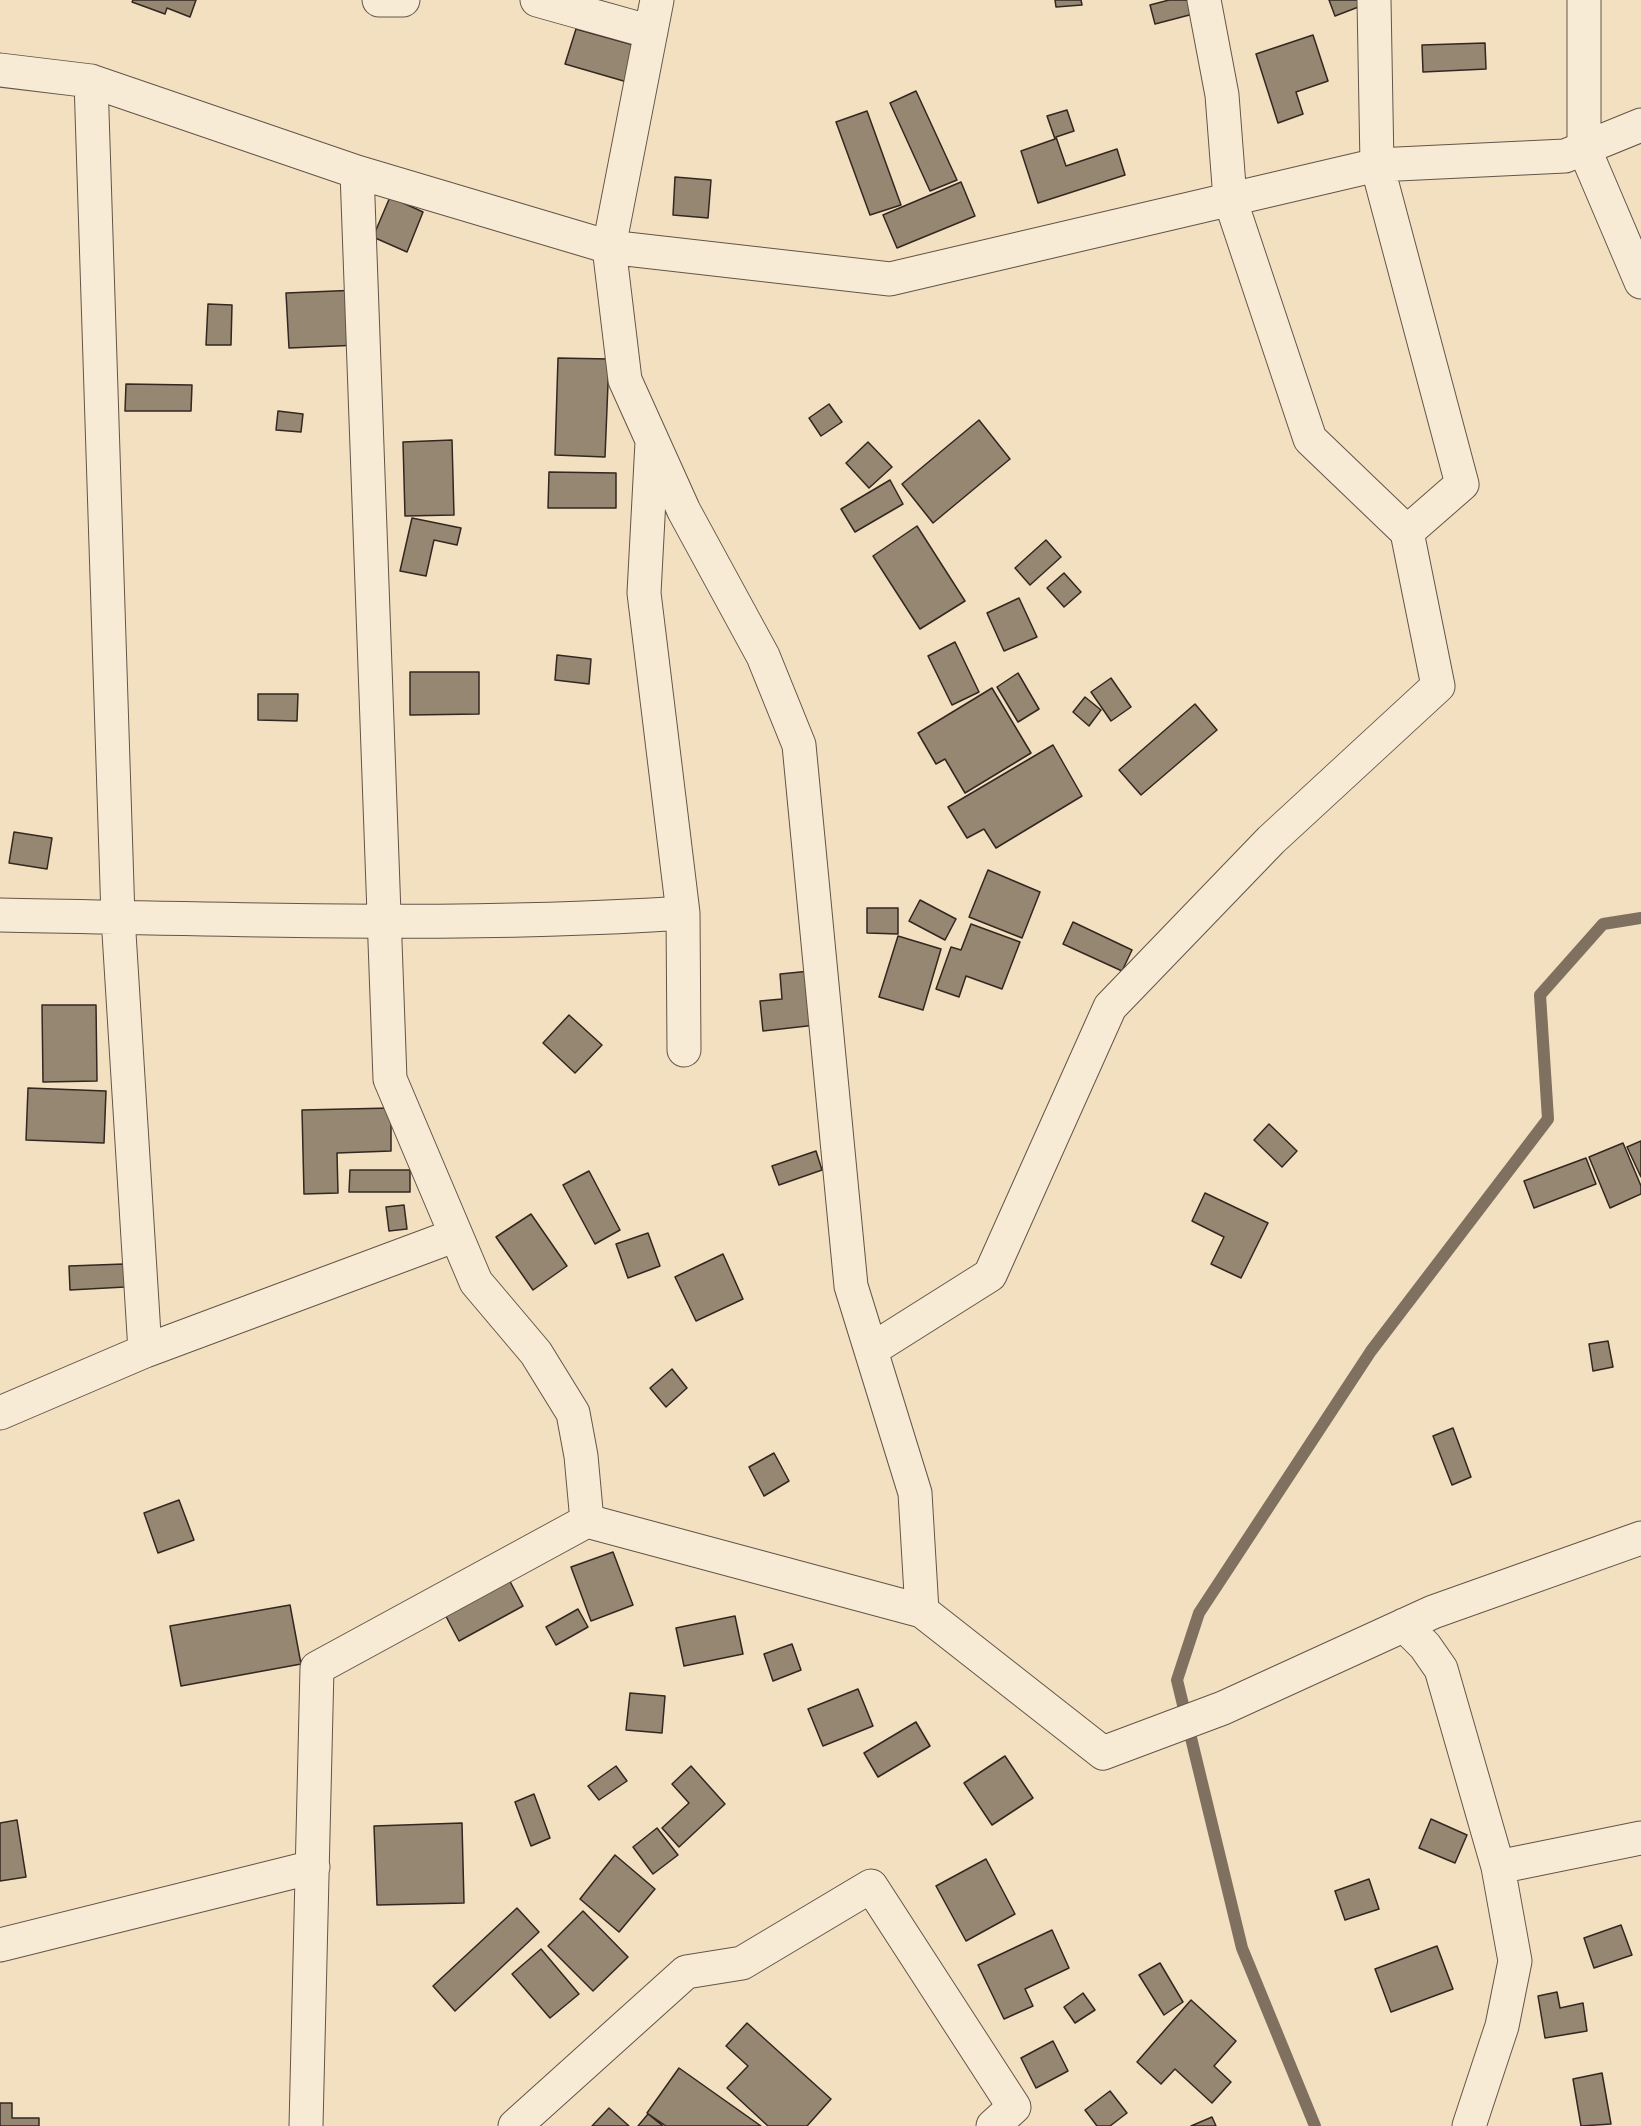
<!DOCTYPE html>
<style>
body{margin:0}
canvas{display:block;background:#f2e0c0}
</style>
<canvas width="1641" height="2126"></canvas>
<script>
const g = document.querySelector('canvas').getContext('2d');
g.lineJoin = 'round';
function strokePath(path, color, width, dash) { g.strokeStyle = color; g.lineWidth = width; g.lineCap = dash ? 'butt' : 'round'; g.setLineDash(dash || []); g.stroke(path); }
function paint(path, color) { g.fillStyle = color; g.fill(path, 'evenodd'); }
const stream = new Path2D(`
 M1315,2126L1242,1948L1177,1680L1199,1613L1371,1351L1548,1119L1540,995L1603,924L1641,918`);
const building = new Path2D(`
 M133,0H196L190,17L167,8L165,14L132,2Z
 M1055,0H1081L1082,5L1056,7Z
 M1169,0H1194L1197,13L1155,24L1150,5Z
 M1329,0H1359L1361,6L1335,16Z
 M576,29L637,46L627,82L565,64Z
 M1313,35L1328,81L1296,92L1303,114L1278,123L1256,54Z
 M1485,43L1486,69L1423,72L1422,45Z
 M916,91L957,180L930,191L890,103Z
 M1067,110L1074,131L1056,137L1066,166L1117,149L1125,175L1038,203L1021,151L1055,139L1047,116Z
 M867,111L901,205L870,215L836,122Z
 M675,177L711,180L708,218L673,215Z
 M961,182L975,216L897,248L883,215Z
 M390,197L423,212L407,252L373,237Z
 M359,290L360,345L289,348L286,293Z
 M208,304L232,305L231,345H206Z
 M558,358L609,359L605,457L555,455Z
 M126,384L192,385L191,411H125Z
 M829,404L842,422L821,436L809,418Z
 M278,411L303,414L301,432L276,430Z
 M979,420L1010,459L933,523L902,484Z
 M452,440L454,515L405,516L403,442Z
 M868,442L892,467L869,488L846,463Z
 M549,472L616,473V508H548Z
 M890,480L903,504L855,532L841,509Z
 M412,518L461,528L457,545L434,540L426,576L400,571Z
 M917,526L965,601L920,629L873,556Z
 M1046,540L1061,557L1030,585L1015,568Z
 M1064,573L1081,592L1064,607L1047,588Z
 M1019,598L1037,637L1004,651L987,613Z
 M955,642L979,692L952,705L928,656Z
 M557,655L591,659L589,684L555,680Z
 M410,672H479V714L410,715Z
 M1018,673L1039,709L1018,722L997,687Z
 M1111,678L1131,707L1111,721L1091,692Z
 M992,688L1031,753L965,793L945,759L936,764L918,733Z
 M258,694H298L297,721L258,720Z
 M1085,697L1101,710L1089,726L1073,712Z
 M1195,704L1217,730L1141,795L1119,770Z
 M1053,745L1082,796L996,848L984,829L967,838L948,807Z
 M14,832L52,838L47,869L9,863Z
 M988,870L1040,892L1022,938L969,917Z
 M920,900L956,919L945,940L909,921Z
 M867,908H898V934L867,933Z
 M1073,922L1132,950L1122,971L1063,944Z
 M971,924L1020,942L1002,989L966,976L959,997L936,989L951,947L961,950Z
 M898,936L941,949L923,1010L879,997Z
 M810,971L816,1025L763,1031L760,1001L782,999L780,974Z
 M42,1005H96L97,1081L43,1082Z
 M569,1015L602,1045L575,1073L543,1043Z
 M28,1088L106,1091L104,1143L26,1140Z
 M391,1108V1151L337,1153L338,1193L304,1194L302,1110Z
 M1269,1124L1297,1151L1282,1167L1254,1140Z
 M1641,1141V1177L1627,1147Z
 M1623,1143L1641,1186V1194L1610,1208L1589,1157Z
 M816,1151L822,1170L779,1185L772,1166Z
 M1586,1158L1596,1184L1534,1208L1524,1181Z
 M350,1170H410V1192H349Z
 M589,1171L620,1230L595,1244L563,1185Z
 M1205,1193L1268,1223L1241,1278L1211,1264L1224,1237L1192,1221Z
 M404,1205L407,1229L389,1231L386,1207Z
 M531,1214L567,1266L533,1290L496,1237Z
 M648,1233L660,1266L628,1278L616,1244Z
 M723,1254L743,1299L696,1321L675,1277Z
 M124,1264L125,1287L70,1290L69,1266Z
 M1608,1341L1613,1367L1593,1371L1589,1344Z
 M672,1369L687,1388L666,1407L650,1388Z
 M1453,1428L1471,1477L1452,1485L1433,1436Z
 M774,1453L789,1481L764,1496L749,1467Z
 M179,1500L194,1540L158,1553L144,1513Z
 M613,1552L633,1605L591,1621L571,1567Z
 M505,1572L523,1606L459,1641L441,1607Z
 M290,1605L301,1664L181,1686L170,1626Z
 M578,1609L588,1627L556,1645L546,1627Z
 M735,1616L743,1654L684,1666L676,1628Z
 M792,1644L801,1670L773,1681L764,1654Z
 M858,1689L873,1726L823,1746L808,1709Z
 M630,1693L665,1696L662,1733L626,1730Z
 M916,1722L930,1746L878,1777L864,1753Z
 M1005,1756L1033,1798L992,1825L964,1783Z
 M616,1766L627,1781L599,1800L588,1786Z
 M691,1766L725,1804L679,1847L662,1828L689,1803L672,1784Z
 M534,1794L550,1838L531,1846L515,1802Z
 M1431,1819L1467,1835L1455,1863L1419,1848Z
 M17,1820L26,1877L0,1881V1823Z
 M462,1823L464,1903L377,1905L374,1826Z
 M657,1828L678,1855L653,1874L633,1847Z
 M615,1855L655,1889L619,1932L580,1899Z
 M986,1859L1015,1914L966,1941L936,1886Z
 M1369,1879L1379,1909L1345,1920L1335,1891Z
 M517,1908L539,1932L455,2011L433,1986Z
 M583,1911L628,1957L593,1991L548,1946Z
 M1621,1925L1632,1955L1594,1968L1584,1938Z
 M1052,1930L1069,1968L1025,1989L1033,2006L1004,2019L978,1965Z
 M1437,1946L1453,1989L1391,2012L1375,1969Z
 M541,1949L579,1994L550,2018L512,1974Z
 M1160,1963L1183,2002L1164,2015L1139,1975Z
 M1557,1992L1560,2008L1583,2003L1587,2031L1545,2038L1538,1996Z
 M1083,1993L1095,2010L1075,2023L1064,2007Z
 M1191,2000L1236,2041L1214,2066L1231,2082L1212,2103L1175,2069L1161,2084L1137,2062Z
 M747,2023L831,2099L807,2126H768L727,2088L748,2066L726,2046Z
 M1053,2041L1068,2071L1036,2088L1021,2058Z
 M679,2068L761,2126H666L647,2113Z
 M1602,2073L1611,2124L1581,2126L1573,2079Z
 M1110,2091L1127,2113L1110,2126H1097L1085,2110Z
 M0,2103H12V2118H39V2126H0Z
 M609,2108L629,2126H592Z
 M648,2114L663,2126H638Z
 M1212,2117L1216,2126H1191Z`);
const street = new Path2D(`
 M379,0H403
 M537,0L651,32
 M657,0L609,247L625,380L684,511L763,656L799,745L851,1286L915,1493L922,1611
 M1374,0L1377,165L1462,484L1407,532
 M1584,0V148L1641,282
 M0,70L91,81L357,172L609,247L890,279L1377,165L1565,156L1641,125
 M91,81L118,917L145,1351
 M357,172L390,1079L476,1282L536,1353L573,1413L581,1456L587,1521
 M652,442L644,593L683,913L684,1050
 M0,915C227,919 456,928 683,913
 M871,1350L990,1275L1110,1007L1271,840L1438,686L1407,532L1310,439L1230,199L1222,95L1204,0
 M0,1413L145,1351L456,1235
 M1404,1625L1425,1646L1441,1669L1498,1867L1515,1961L1502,2026L1469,2126
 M1498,1867L1641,1838
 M0,1945L313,1867
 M306,2126L317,1668L587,1521L922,1611L1103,1753L1223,1708L1433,1612L1641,1538
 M515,2126L686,1972L742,1963L871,1886L1014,2107L993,2126`);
strokePath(stream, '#7f7060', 12);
paint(building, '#968773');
strokePath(building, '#332720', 1.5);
strokePath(street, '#635548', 35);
strokePath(street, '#f7ebd6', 33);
</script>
